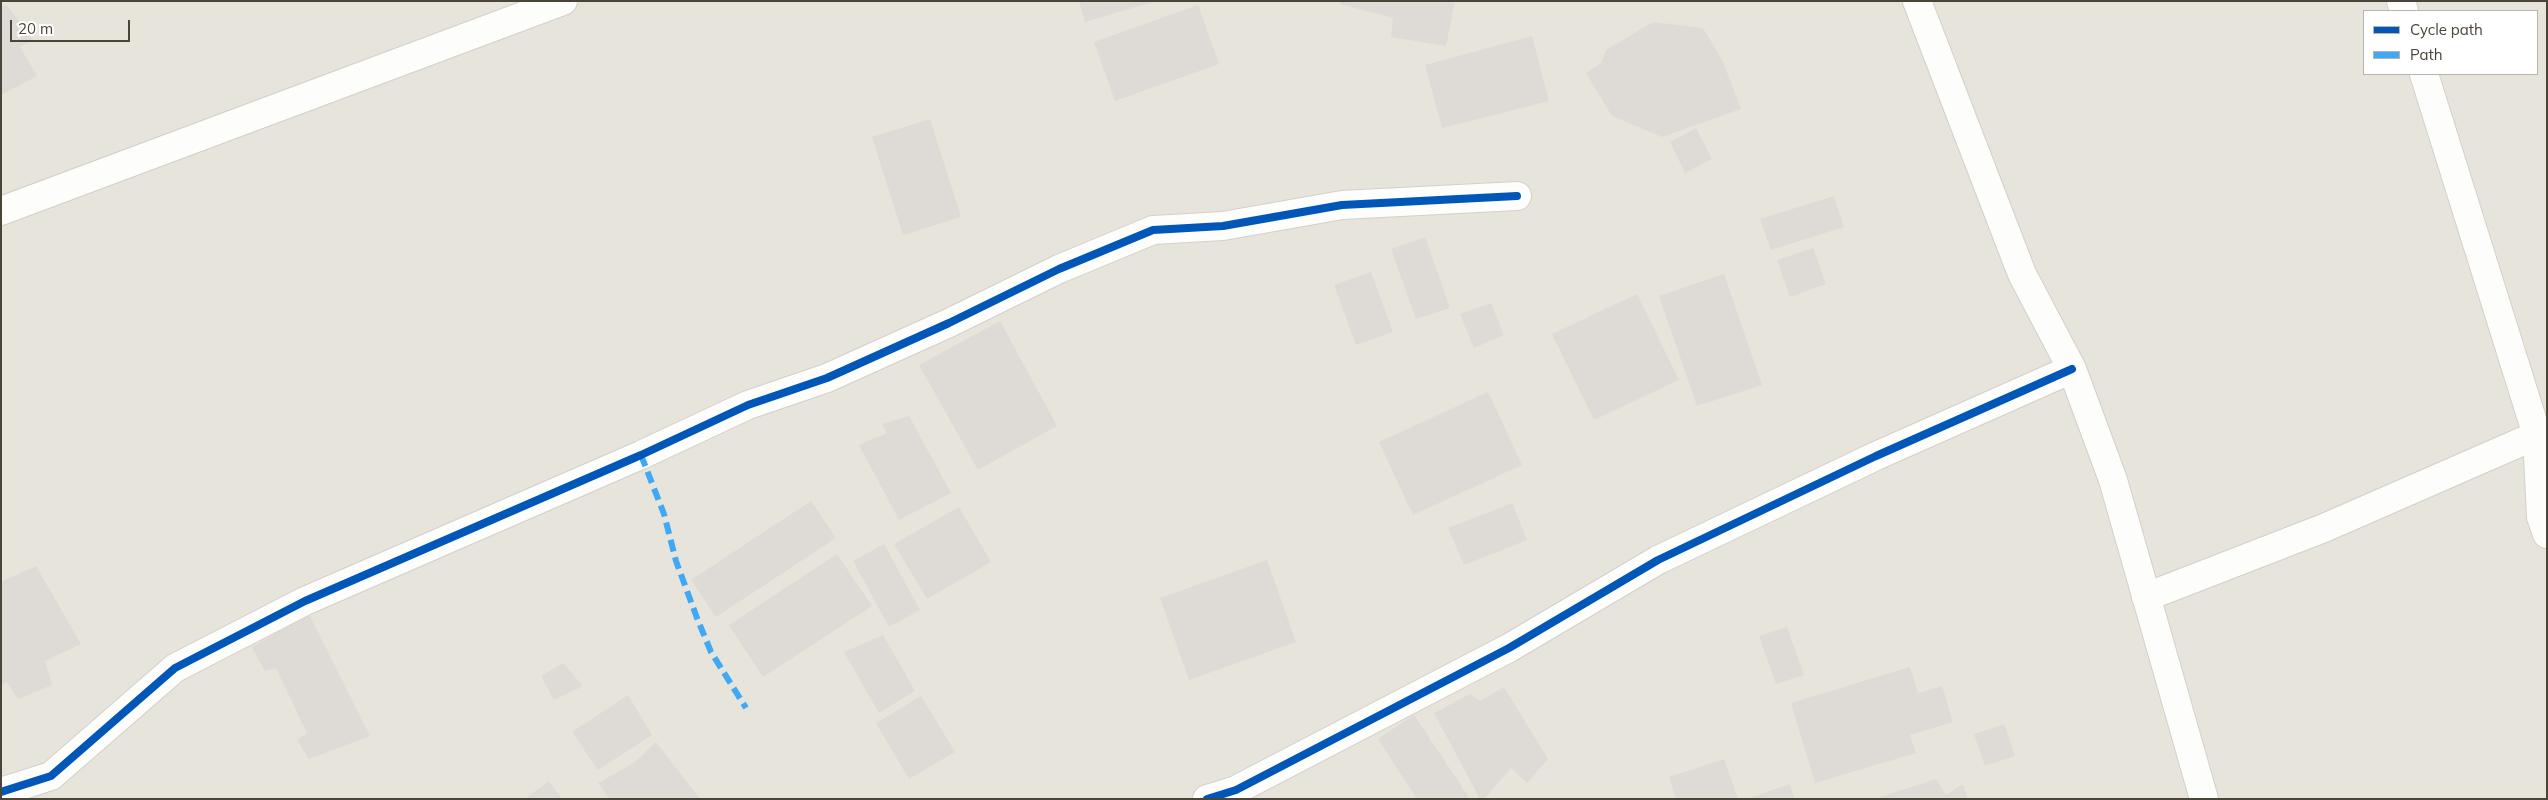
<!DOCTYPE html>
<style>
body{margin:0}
#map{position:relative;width:2548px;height:800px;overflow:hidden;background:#f4f2ee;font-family:Mulish,sans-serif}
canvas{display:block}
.frame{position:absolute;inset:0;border:2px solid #4b4439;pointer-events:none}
.legend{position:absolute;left:2363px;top:10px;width:175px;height:65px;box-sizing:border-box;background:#fff;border:1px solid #b7b4b0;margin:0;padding:6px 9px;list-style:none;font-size:15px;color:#4b4439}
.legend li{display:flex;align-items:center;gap:10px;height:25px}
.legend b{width:25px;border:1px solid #b7b4b0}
.scale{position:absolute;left:10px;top:20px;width:120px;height:22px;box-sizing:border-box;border:2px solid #4b4439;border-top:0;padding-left:6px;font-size:15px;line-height:18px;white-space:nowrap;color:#4b4439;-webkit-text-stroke:4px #fff;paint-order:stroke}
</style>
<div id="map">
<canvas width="2548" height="800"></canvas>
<div class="frame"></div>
<ul class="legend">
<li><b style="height:6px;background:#0057b8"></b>Cycle path</li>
<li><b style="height:6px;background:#3fa9f5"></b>Path</li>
</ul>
<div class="scale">20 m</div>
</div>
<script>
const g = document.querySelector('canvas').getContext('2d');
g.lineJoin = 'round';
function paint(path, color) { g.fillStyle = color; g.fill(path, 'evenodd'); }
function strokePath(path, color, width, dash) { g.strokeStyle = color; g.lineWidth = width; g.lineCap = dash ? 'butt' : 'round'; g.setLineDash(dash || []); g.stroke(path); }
const residential = new Path2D(`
 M1,1H2547V799H1ZM2364,11H2537V74H2364Z`);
const building = new Path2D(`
 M1079,1H1153V2L1085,22Z
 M1341,1H1455L1446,46L1391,37L1393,18L1340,4Z
 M7,5L33,40L20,47L37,76L1,95V7Z
 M1198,5L1219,64L1115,101L1094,42Z
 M1653,22L1703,28L1723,62L1741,109L1662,137L1612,116L1586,73L1601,63L1606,50Z
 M1532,36L1549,101L1442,128L1425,65Z
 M930,119L961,217L903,235L872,137Z
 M1696,128L1712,159L1685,173L1670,142Z
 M1834,196L1844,227L1771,250L1760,219Z
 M1425,237L1450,308L1416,319L1391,249Z
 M1813,248L1826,284L1790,297L1777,260Z
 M1371,272L1393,332L1356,345L1334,285Z
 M1724,274L1762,385L1697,406L1659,296Z
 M1637,294L1679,380L1594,420L1552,334Z
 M1491,303L1504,335L1474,348L1460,314Z
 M1000,321L1057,426L978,470L919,365Z
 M1488,392L1522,465L1413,515L1379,442Z
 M909,416L951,493L899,520L859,445L887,433L882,424Z
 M811,501L836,538L716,617L691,580Z
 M1512,503L1527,540L1464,565L1448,528Z
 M959,507L991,562L927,599L894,544Z
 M884,544L920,610L889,627L853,561Z
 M837,554L872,606L763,677L729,625Z
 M1267,560L1296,642L1189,680L1160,598Z
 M36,566L81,644L45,661L52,685L18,699L7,682L1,685V582Z
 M309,614L370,736L309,759L297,740L307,733L276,668L265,671L252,647Z
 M1787,627L1804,675L1776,684L1759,636Z
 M883,635L915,691L879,713L844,652Z
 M563,663L583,686L554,700L541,676Z
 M1910,667L1918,693L1942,686L1953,722L1910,735L1916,753L1815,783L1791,703Z
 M1504,687L1548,759L1527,783L1511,768L1484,799H1480L1434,713L1470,694L1480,701Z
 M628,695L652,735L598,770L572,732Z
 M921,696L955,752L909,779L876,723Z
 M1414,715L1470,799H1417L1378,739Z
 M2004,724L2015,756L1985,766L1974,734Z
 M656,742L700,799H609L598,783L634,763Z
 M1724,759L1738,799H1676L1669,777Z
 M1936,779L1946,795L1963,784L1968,799H1874Z
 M549,781L562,799H529L527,797Z
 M1790,784L1795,799H1749V798Z`);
const minor = new Path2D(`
 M1917,1L2022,274L2072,369L2113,480L2204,799
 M2401,1L2404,11
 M2424,74L2537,435L2541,517L2547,534
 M1,211L563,1
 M2146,597L2324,528L2537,435L2547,432
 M1,792L51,776L175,668L305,601L641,455L748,405L827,378L949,323L1059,269L1153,230L1223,226L1342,205L1517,196
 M1207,799L1236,790L1509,648L1658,560L1876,456L2072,369`);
const quiet = new Path2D(`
 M641,455L664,514L676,561L697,618L711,652L746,708`);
const cycleway = new Path2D(`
 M1,792L51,776L175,668L305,601L641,455L748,405L827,378L949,323L1059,269L1153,230L1223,226L1342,205L1517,196
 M1207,799L1236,790L1509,648L1658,560L1876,456L2072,369`);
paint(residential, '#e7e4dc');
paint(building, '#dedbd6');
strokePath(minor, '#d2d0cb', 30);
strokePath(minor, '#fdfdfc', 28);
strokePath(quiet, '#3fa9f5', 6, [12, 6]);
strokePath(cycleway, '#0057b8', 8);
</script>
